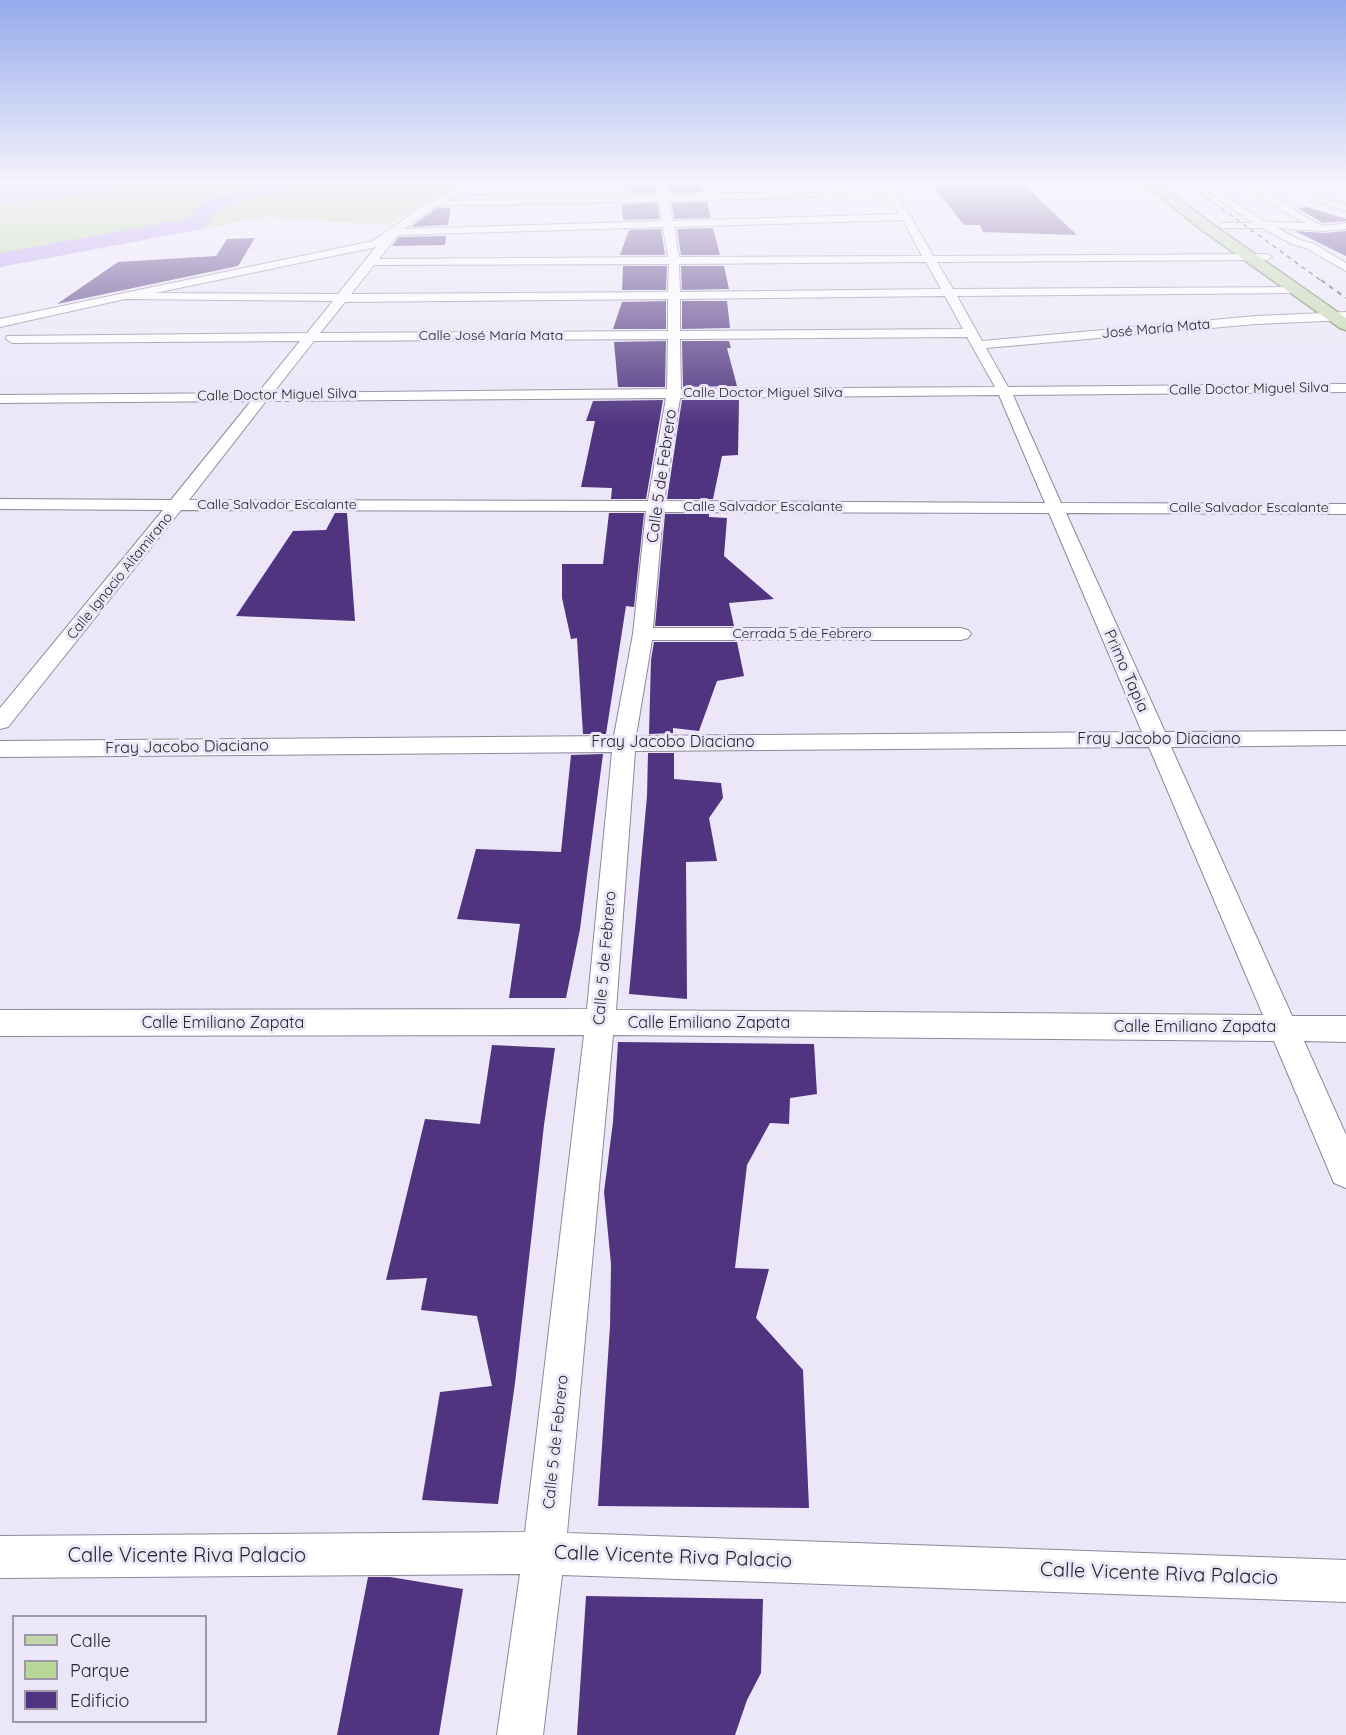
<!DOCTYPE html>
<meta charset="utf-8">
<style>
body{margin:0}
#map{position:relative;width:1346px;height:1735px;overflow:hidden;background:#ebe6f8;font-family:Quicksand,sans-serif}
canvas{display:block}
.legend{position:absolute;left:12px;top:1615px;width:195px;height:108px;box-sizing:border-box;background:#ebe6f8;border:2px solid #9d99a6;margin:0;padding:8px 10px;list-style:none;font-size:18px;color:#27252b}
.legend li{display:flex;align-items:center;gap:12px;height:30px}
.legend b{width:30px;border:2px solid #9d99a6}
</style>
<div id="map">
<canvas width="1346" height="1735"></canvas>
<ul class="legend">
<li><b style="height:8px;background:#c1d7a9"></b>Calle</li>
<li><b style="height:16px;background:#b8d898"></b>Parque</li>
<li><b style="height:16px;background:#50347f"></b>Edificio</li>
</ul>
</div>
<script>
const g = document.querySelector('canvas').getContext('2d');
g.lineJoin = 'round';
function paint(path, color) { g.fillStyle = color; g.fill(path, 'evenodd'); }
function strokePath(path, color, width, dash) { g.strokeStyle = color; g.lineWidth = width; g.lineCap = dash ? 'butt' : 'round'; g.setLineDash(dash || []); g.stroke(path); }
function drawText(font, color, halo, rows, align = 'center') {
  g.font = font + ' Quicksand,sans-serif'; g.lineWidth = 6; g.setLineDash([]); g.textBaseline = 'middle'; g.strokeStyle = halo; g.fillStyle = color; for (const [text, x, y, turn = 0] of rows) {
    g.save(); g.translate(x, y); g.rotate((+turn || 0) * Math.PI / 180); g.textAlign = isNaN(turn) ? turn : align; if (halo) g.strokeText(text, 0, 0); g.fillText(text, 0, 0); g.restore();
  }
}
const green = new Path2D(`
 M0,182H464L386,225L265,217L0,267Z`);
const water = new Path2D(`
 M27,182H172L47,200L0,202V186Z`);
const river = new Path2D(`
 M269,182H304L301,186C279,192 235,200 217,212C211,216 209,224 201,229L0,267V253L186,219L192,215L199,203Z`);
const building = new Path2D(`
 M639,182H655L656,193H633L628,185H640Z
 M668,182H699L704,192L670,193Z
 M1025,186L1077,235L983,232L980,225H964L934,187Z
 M707,202L711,218L674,219L672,203Z
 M657,203L660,219L623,220L622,204Z
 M1307,207L1346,219V221L1323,223L1297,208Z
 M437,208H451L448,225L411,227Z
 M713,228L720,255H681L677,229Z
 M661,229L665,255H620L629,230H625Z
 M1295,231L1324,233L1346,231V256Z
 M446,236L445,245L392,246L399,237Z
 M255,238L238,266L57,304L118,262L216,256L227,239Z
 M623,266H667L666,290H622Z
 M681,266H724L729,289L682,290Z
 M666,301V329H613L622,302Z
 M682,301H727L730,328L682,329Z
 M666,341L665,387H618L614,342Z
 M682,341H729L731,348H727L737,386L683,387Z
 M663,400L646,499H611L612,488L581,487L595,421H586L593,401Z
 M682,400H739L738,455L722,456L713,499H667Z
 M335,513H347L355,621L236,616L293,531L326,530Z
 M609,513H644L634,607L626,606L606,734H583L577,638L571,639L562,598V564H603Z
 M665,514H709V517L727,518L724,556L774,599L729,603L734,626H655Z
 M654,642H737L744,676L717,681L699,731L673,728V733L649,734L651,660Z
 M648,753H674V779L721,783L723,798L709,818L717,861L686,862L687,999L629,994L647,796Z
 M603,754L580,929L566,998H509L520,924L457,919L476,849L561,852L571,755Z
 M618,1042L814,1044L817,1094L790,1098L789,1124L770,1123L747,1165L735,1268L769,1269L756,1318L803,1370L809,1508L598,1506L610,1326L611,1264L604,1192L613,1122Z
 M492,1045L555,1048L544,1125L515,1383L498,1504L422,1500L440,1392L492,1386L477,1316L421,1310L427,1278L386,1280L425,1119L480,1124Z
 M368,1577H390L463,1589L439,1735H337Z
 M586,1596L763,1599L761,1673L747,1700L735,1735H577Z`);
const street = new Path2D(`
 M469,182H480L446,201L659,195L657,182H666L668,195L882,189L878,182H887L911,217L933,256L1267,254L1272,257L1267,260L937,262L953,289L1297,287L1303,290L1297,293L957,296L982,341L1256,316L1346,312V320L1256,324L986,348L1008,387L1346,384V392L1013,395L1061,503L1346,504V514L1066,513L1165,732L1346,731V745L1171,747L1292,1016H1346V1042L1304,1041L1346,1135V1188L1334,1183L1274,1041L613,1035L567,1533L1346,1560V1602L562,1575L543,1735H497L520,1574L0,1578V1536L525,1532L584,1035L0,1036V1010L587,1009L612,752L0,757V741L614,736L633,634L646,511L181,510L8,727L0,729V708L163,510L0,509V499L171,500L251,401L0,403V395L258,393L300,341L12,343L6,339L7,336L307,333L333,301L125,299L0,327V319L373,241L420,208ZM886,195L899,214L672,221L669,201ZM659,201L663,221L404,229L436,206ZM903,220L922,256L679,257L674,227ZM663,227L668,257L379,259L398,235ZM376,247L338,294L155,293ZM926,262L941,289L680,292L679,264ZM669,264L668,292L351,294L374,265ZM945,296L963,329L680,331V299ZM668,299V331L320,333L345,302ZM967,337L995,387L681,389L680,339ZM668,339L667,389L273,393L314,341ZM999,395L1045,503L664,501L680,398ZM666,398L648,501L189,500L266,401ZM663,512L1049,513L1142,732L636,736L652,640H961L968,638L971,634L968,630L961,628H653ZM1149,747L1263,1015L616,1010L635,751Z
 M1194,182H1204L1266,222L1306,223L1282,211L1244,182C1268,182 1298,218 1322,225C1328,227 1339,224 1346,223V229L1324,231L1277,228L1300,240L1314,244L1346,263V271L1306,248L1292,244L1262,228H1220V224L1224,223H1253Z
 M1318,196L1346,205V211L1315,201L1313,199Z`);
const primary = new Path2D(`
 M1142,182H1156L1212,224L1346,318V330L1340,328L1202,230Z`);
const railFar1 = new Path2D(`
 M1185,182L1323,282`);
const rail = new Path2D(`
 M1321,280L1346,298`);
const farStreetnames = [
 ["José María Mata",1156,329,-5],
 ["Calle José María Mata",491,336],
 ["Calle Doctor Miguel Silva",1249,389,-1],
 ["Calle Doctor Miguel Silva",763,393],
 ["Calle Doctor Miguel Silva",277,395,-1],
 ["Calle Salvador Escalante",277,505],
 ["Calle Salvador Escalante",763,507],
 ["Calle Salvador Escalante",1249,508],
 ["Calle Ignacio Altamirano",120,576,-51],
 ["Cerrada 5 de Febrero",802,634]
];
const streetNames = [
 ["Calle 5 de Febrero",662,476,-82],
 ["Primo Tapia",1126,671,66],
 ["Fray Jacobo Diaciano",1159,739],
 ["Fray Jacobo Diaciano",673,742],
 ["Fray Jacobo Diaciano",187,747,-1],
 ["Calle 5 de Febrero",605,958,-85],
 ["Calle Emiliano Zapata",223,1023],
 ["Calle Emiliano Zapata",709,1023],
 ["Calle Emiliano Zapata",1195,1027],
 ["Calle 5 de Febrero",556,1442,-84]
];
const nearStreetnames = [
 ["Calle Vicente Riva Palacio",187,1556],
 ["Calle Vicente Riva Palacio",673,1557,2],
 ["Calle Vicente Riva Palacio",1159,1574,2]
];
paint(green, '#b8d898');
paint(water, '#b69bf0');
paint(river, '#b69bf0');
paint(building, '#50347f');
strokePath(street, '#8d8999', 2);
strokePath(primary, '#708758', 3);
paint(street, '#fff');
paint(primary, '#c1d7a9');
strokePath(railFar1, '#4a474f', 1.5, [4.5, 4.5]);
strokePath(rail, '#4a474f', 2, [5, 5]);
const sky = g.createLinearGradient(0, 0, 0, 425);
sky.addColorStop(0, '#94aaeb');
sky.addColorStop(0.43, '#f6f4fc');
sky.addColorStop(1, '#f6f4fc00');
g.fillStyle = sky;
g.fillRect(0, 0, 1346, 425);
drawText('14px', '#27252b', '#ebe6f8', farStreetnames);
drawText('16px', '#27252b', '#ebe6f8', streetNames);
drawText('20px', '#27252b', '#ebe6f8', nearStreetnames);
</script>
